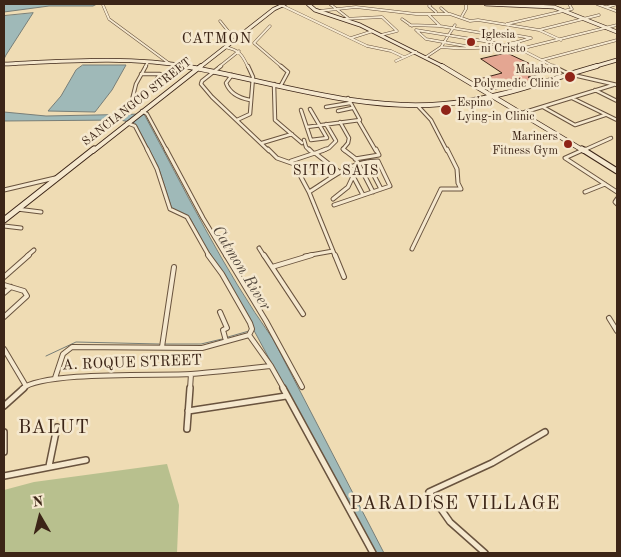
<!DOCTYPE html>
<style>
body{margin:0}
#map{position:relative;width:621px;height:557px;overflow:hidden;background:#efdcb4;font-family:"Old Standard TT",serif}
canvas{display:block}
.frame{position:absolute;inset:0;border:5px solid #3c2517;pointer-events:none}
.north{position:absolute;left:15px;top:492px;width:50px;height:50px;-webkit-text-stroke:4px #f5e8ce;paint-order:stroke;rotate:352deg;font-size:14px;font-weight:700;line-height:20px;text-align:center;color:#3c2517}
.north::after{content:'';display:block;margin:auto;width:18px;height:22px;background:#3c2517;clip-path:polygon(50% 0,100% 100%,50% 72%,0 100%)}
</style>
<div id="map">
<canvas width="621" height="557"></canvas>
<div class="frame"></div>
<div class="north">N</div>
</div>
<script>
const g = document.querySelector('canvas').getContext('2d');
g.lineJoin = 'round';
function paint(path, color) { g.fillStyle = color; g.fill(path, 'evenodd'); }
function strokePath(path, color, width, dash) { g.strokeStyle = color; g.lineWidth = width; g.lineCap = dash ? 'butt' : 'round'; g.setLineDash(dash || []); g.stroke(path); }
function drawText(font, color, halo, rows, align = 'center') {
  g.font = font + ' "Old Standard TT",serif'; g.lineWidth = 5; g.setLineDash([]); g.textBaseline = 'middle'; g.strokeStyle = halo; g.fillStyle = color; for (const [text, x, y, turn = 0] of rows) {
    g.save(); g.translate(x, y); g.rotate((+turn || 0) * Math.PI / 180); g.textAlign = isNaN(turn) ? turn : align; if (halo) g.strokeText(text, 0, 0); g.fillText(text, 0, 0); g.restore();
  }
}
const green = new Path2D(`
 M167,464L179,505L177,553H4V490L34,482Z`);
const water = new Path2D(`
 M4,4H97L93,6H49L4,12Z
 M33,13L6,55L4,59V16Z
 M83,65H126L112,90L95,112L48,111L61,96L76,70Z
 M4,112L46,116L144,114C185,190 223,269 273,339L384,553H374L223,273L210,256L190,218L172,209L158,166L135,123L120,120L4,121Z`);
const stream = new Path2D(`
 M228,337L249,331
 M165,344H201L222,339
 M46,356L76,342L159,344`);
const building = new Path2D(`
 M507,53L541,69L539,70L545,73L528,77L533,80L492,90L476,80L502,73L481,59Z`);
const streetFar4 = new Path2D(`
 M330,4L348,18
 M431,4L429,6L436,12
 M597,4L616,11
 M103,5L109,19L170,64
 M281,5L367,46L391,51L404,57
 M607,7L617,4
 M441,8L448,14
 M319,11L356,7L416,14H450L470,21L478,20L539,30L561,40
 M428,14L440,26
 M462,16L466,9V4
 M344,19L382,17L397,31L381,35
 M402,19L412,26
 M220,21L228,31L239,36
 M507,24L572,9L569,4
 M410,25L440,26L494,35
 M270,26L254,43L282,67
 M416,30L502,44
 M539,30L599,15
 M417,31L426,39L471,47
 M351,38L373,31
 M490,42L497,32L531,38
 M225,47C239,50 242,54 248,67
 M441,47C472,50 502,48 531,38
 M520,49L555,67
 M520,49L617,25
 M426,57L441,47L455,25
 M542,60L617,40
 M396,61L416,52
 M145,67L148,62
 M219,67L239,51`);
const streetFar3 = new Path2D(`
 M221,66L202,81L201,84L212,97L269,151
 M281,66L288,72L281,85
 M553,66L569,74L617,85
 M141,74H160L153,86
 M232,75L226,83C230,94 239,98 250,100
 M274,84L275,120L302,143
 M595,90L617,101
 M572,98L617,120
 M131,104L136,84L146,66
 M418,106L431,120L447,151
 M326,107L350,103
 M543,107L575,125L605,115
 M301,110L311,140L327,138L310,109
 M142,111L147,114L167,151
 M338,111L352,108
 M522,113L613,85
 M237,120L250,114L253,77L248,66
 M358,120L376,151
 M340,122L349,138L348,143L343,149L345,151
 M127,123L135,126L148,151
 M307,127L360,120L348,98
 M304,140L306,147L310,151
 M262,143L292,134
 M322,151L329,148L336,141L326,124
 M582,151L611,138`);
const streetFar2 = new Path2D(`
 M147,149L157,169L170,209L187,217L209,256
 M166,149L203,218L226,256
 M268,149L277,158L294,164L309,192L335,256
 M309,149L313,153
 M343,149L356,159L373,192
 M585,149L565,158L617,192
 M316,153L326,149
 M355,159L379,155L376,149
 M291,161L315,153L338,171
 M367,162L381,189
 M353,176L363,195
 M4,190L55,178
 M309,192C332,178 350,161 378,161L390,186L334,205
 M585,192L605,184
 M333,199L348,187L355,172L351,166
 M617,199L615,202L617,204
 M17,209L41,212
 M4,226L21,228
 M259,248L264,256
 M412,249L441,189H461L458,183L457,169L447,149
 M27,256L34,250
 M305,256L333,251`);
const streetFar1 = new Path2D(`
 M208,255L222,274L250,323L252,329L249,335
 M226,255L266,321L302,387
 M264,255L303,314
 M335,255L344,277
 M272,267L312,255
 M4,277L29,255
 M4,285L24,291L27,296L4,317
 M4,293L11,287
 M220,312L227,328L223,330L226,341
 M609,318L617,331
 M249,335L271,366L284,389
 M162,347L174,267
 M4,349L26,386
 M55,378L63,354L72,347L202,348L249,335
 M22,389C42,371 159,376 191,374C218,372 244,369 271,366
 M190,389L191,374`);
const street = new Path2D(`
 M283,388L373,553
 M4,406L24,388
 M188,411L286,396
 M187,429L190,388
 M4,432V452
 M49,466L57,427
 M4,476L86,460
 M485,553L450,522L429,492L492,463L545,432`);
const secondaryFar2 = new Path2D(`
 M308,4L315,10L360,25L444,67
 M486,4L554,7L617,32
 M4,64C67,61 129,56 192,67
 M200,67L274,9L285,4
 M593,67L617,60`);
const secondaryFar1 = new Path2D(`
 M184,66C267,80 358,112 443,104C496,100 547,80 597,66
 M442,66L584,151
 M93,151L201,66`);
const secondary = new Path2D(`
 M582,149L617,171
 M4,220L94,149`);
const markers = [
 [471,42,5,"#8f2418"],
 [570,77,6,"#8f2418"],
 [446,110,6,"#8f2418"],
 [568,144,5,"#8f2418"]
];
const farPoinames = [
 ["Iglesia",481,35],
 ["ni Cristo",481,49],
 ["Malabon",559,70,"right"],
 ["Polymedic Clinic",559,84,"right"],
 ["Espino",457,103],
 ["Lying-in Clinic",457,117],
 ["Mariners",558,137,"right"],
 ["Fitness Gym",558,151,"right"]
];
const farStreetnames = [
 ["SANCIANGCO STREET",137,102,-38]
];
const farNeighbourhoodnames = [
 ["SITIO SAIS",336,171]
];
const farQuarternames = [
 ["CATMON",217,39]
];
const streetNames = [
 ["A. ROQUE STREET",132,363,-2]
];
const waterNames = [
 ["Catmon River",241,268,58]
];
const nearNeighbourhoodnames = [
 ["BALUT",54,428],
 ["PARADISE VILLAGE",455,504]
];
paint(green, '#b8c08e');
paint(water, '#9fb9b8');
strokePath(water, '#777e78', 1);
strokePath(stream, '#777e78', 1);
paint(building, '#e4a692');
strokePath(building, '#3c2517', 1);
strokePath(streetFar4, '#69533e', 3);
strokePath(streetFar3, '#69533e', 4.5);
strokePath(streetFar2, '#69533e', 5);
strokePath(streetFar1, '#69533e', 6);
strokePath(street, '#69533e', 8);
strokePath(secondaryFar2, '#3c2517', 4.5);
strokePath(secondaryFar1, '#3c2517', 5.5);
strokePath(secondary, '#3c2517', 7);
strokePath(streetFar4, '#f5e8ce', 2);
strokePath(streetFar3, '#f5e8ce', 2.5);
strokePath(streetFar2, '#f5e8ce', 3);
strokePath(streetFar1, '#f5e8ce', 4);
strokePath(street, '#f5e8ce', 5);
strokePath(secondaryFar2, '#f5e8ce', 3);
strokePath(secondaryFar1, '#f5e8ce', 4);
strokePath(secondary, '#f5e8ce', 5);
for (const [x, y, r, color] of markers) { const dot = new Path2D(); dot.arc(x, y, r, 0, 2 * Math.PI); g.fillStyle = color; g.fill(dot); strokePath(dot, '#f5e8ce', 2); }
drawText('12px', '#3c2517', '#f5e8ce', farPoinames, 'left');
drawText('12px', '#3c2517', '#f5e8ce', farStreetnames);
g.letterSpacing = '1px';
drawText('14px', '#3c2517', '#f5e8ce', farNeighbourhoodnames);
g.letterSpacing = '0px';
g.letterSpacing = '1px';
drawText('15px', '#3c2517', '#f5e8ce', farQuarternames);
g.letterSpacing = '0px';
drawText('15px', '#3c2517', '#f5e8ce', streetNames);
drawText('italic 16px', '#554a3f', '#f5e8ce', waterNames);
g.letterSpacing = '1px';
drawText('19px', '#3c2517', '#f5e8ce', nearNeighbourhoodnames);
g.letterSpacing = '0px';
</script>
